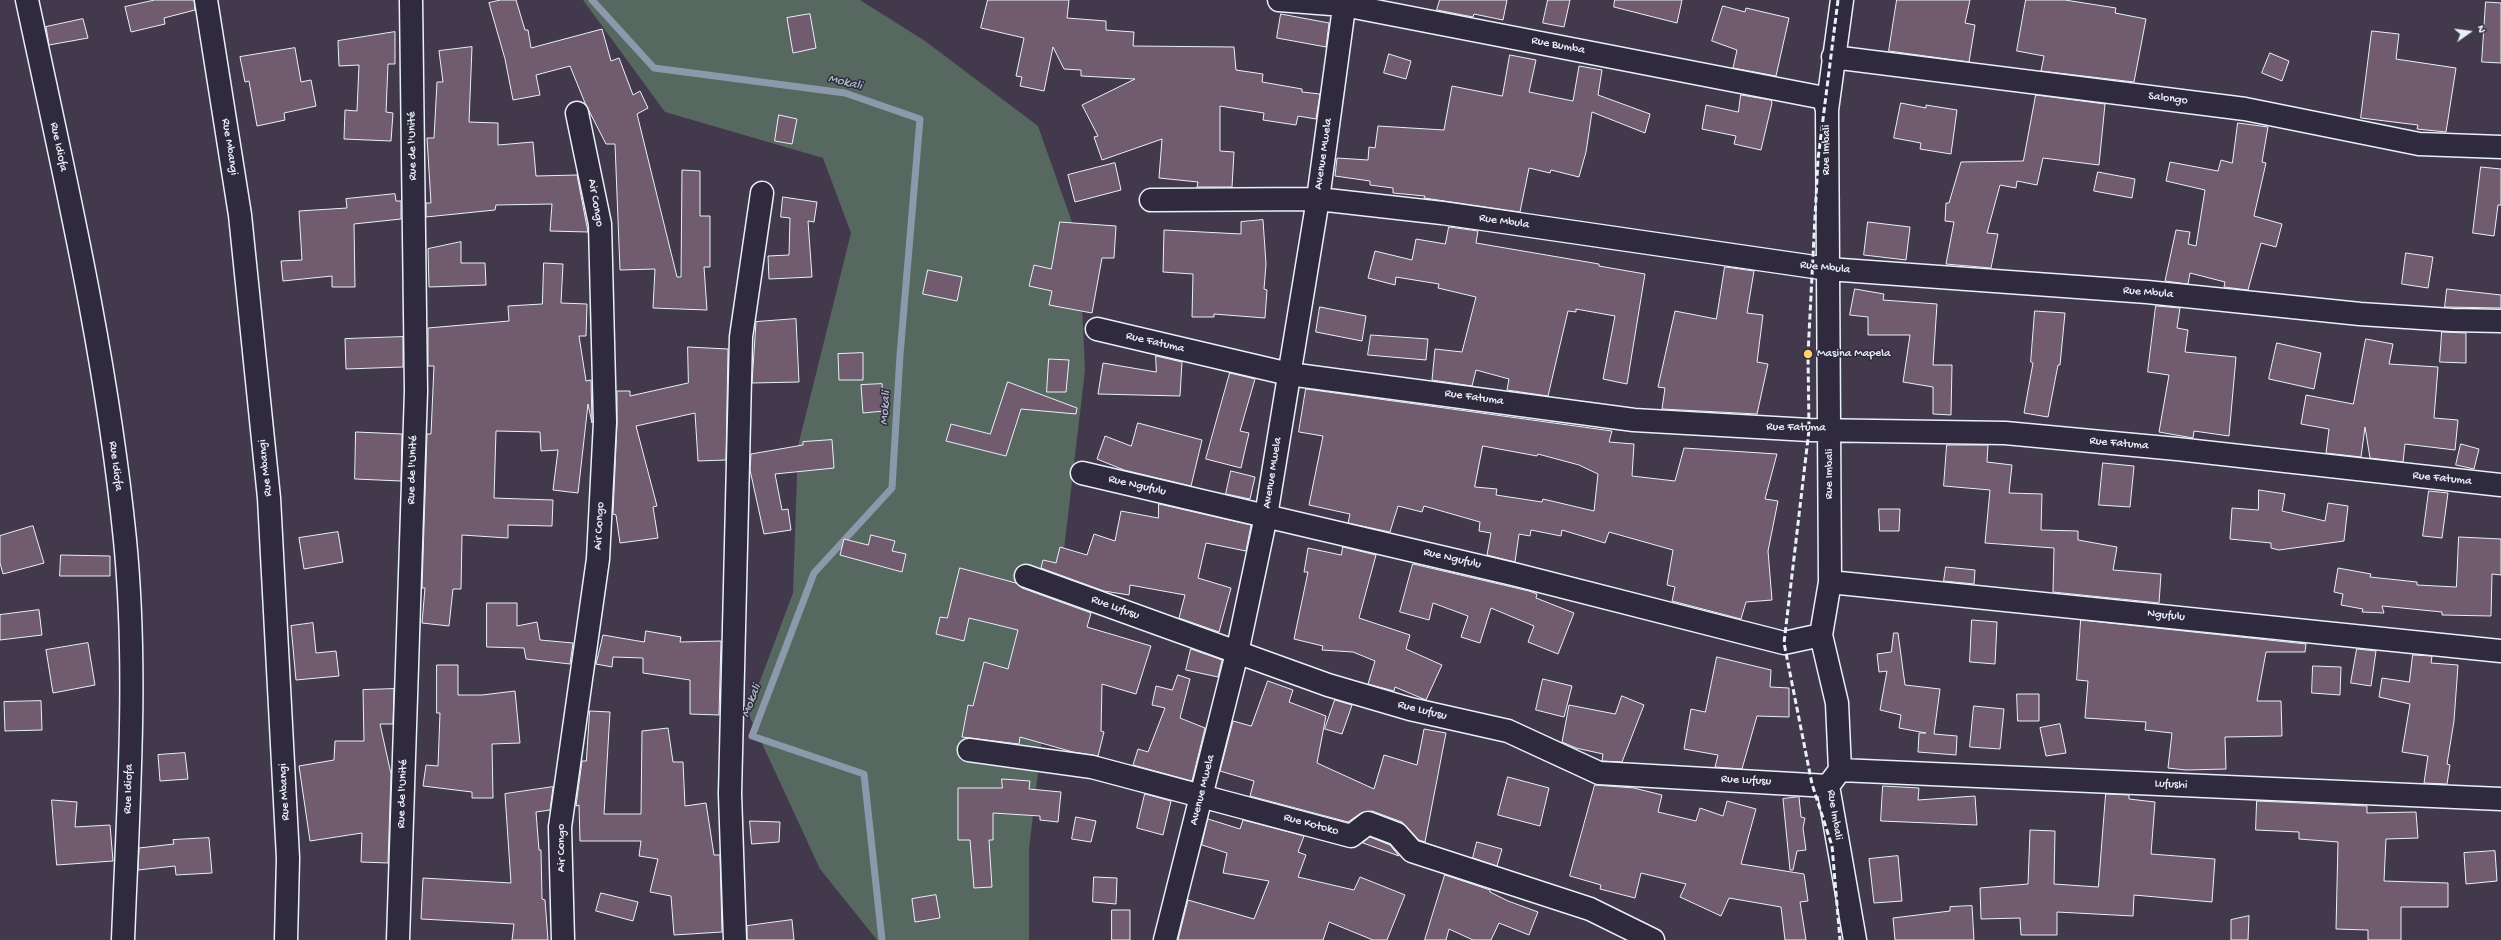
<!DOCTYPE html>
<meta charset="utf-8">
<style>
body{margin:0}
#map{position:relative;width:2501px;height:940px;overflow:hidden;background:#43394c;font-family:"Gochi Hand",sans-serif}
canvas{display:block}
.north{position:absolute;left:2449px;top:12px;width:40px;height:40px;-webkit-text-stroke:3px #2f2a3d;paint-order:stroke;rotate:76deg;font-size:11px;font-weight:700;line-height:16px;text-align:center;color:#e8f1f8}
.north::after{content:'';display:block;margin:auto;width:14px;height:18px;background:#e8f1f8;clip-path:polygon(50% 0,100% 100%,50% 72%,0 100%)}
</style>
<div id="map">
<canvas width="2501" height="940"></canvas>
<div class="north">N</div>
</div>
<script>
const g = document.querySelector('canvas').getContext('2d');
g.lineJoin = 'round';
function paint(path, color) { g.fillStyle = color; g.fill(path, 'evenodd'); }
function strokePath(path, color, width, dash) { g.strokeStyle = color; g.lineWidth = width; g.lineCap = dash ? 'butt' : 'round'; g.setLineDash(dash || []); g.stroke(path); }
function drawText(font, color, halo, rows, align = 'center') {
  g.font = font + ' "Gochi Hand",sans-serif'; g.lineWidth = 3; g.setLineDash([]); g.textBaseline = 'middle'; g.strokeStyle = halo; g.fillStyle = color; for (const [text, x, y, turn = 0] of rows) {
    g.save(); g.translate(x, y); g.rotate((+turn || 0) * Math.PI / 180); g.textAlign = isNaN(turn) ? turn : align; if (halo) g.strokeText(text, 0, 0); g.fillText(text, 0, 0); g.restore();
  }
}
const green = new Path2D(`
 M583,0H860L925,41L1038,126L1079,242L1085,370L1029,849V940H877L820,869L748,713L793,593L798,446L851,233L823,158L665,112Z`);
const stream = new Path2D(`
 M592,0L654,68L845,93L920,119L900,355L892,488L814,573L752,736L864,774L882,940`);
const building = new Path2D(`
 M155,0H194L195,10L164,18L165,24L131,32L125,7Z
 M501,0H516L525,30H528L531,48L602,29L611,61L619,58L633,95L640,91L648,108L637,114L677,277H681L682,170L700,171V216H710V267H704L707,310L653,308L655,269L620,270L615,144H606L585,103L570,66L536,75L540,95L513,100L505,59L489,3Z
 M988,0H1069L1067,18L1106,21V30L1134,32L1133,46L1234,47L1236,70L1263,74L1262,82L1302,89V92L1320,94L1316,119L1298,116L1296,125L1263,120L1264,113L1220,106V151L1234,152L1232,187H1197L1198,182L1159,178L1162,139L1102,160L1094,137L1098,136L1082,105L1135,79L1081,76V70L1064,69L1053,47L1044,91L1020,86L1022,77L1016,76L1024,38L981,28Z
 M1440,0H1507L1503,20L1474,14L1473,17L1437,10Z
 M1548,0H1570L1564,27L1543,23Z
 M1615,0H1682L1677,23L1614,7Z
 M1897,0H1970L1965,23L1975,25L1969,62L1889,51Z
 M2026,0H2065L2116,8L2115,13L2146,19L2134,82L2041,71L2044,56L2017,51Z
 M2486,2L2501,3V63L2482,62Z
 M1723,6L1745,12L1746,8L1789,18L1776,76L1733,68L1737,50L1712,41Z
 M810,14L816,48L793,53L787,18Z
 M1281,14L1329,23L1326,47L1277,38Z
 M83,19L88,38L49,45L46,27Z
 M2372,31L2399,34L2396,59L2456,68L2446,132L2417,129L2418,125L2361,118Z
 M395,32V64H388L386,112L393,113L391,141L344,139L345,110L357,111L359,65L339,66L338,41Z
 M472,47L469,122L498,123V145L533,142L536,176L577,175L588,232L550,231L552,204L496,205L495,210L426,217V203H431L427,138H434L437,82H443L439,51Z
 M295,48L301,82L311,80L316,106L284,113L285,120L257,126L249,81L245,82L240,57Z
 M2270,53L2289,61L2282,81L2262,73Z
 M1389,54L1411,61L1406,79L1384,73Z
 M1510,55L1536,60L1529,92L1573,101L1579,66L1602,70L1598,95L1650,114L1645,133L1592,112L1586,152L1579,177L1551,170L1550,173L1529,168L1520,212L1424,198L1425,196L1393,193V188L1370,185V181L1335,176L1337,158L1368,160L1369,147L1375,148L1378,126L1444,130L1452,86L1502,96Z
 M1741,95L1771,100L1772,103L1761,150L1734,144L1736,136L1702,129L1706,105L1738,112Z
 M2036,95L2105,104L2099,165L2043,158L2037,185L2017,181L2016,188L2000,185L1987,233L1998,234L1991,268L1946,264L1954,222L1945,221L1946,203H1949L1961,162L2023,161Z
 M1901,103L1926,108V105L1957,110L1951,154L1920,149L1921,143L1894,138Z
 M779,115L797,119L792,144L775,141Z
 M2238,123L2268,127L2262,162L2266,163L2254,216L2282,224L2276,247L2261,243L2248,290L2224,287L2225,282L2190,273L2188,284L2165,281L2176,230L2190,232L2188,244L2196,246L2205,190L2166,181L2170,162L2218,171L2221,160L2232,163Z
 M1115,163L1121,190L1075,202L1068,175Z
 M2481,167L2501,169V205H2498L2494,236L2473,233Z
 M2098,172L2135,179L2132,198L2094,191Z
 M395,194L396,201H401V219L354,224L355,287H332V276L283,281L281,261L302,260L299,211L347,208L346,199Z
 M783,197L817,202L814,222L808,221L812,277L769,279L768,256L789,255L790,218L781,217Z
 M1263,220L1266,264L1264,289L1267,290L1265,318L1214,314V317H1192L1193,274L1163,272L1164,230L1241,234V222Z
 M1060,222L1116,226L1114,258H1102L1092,313L1049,305L1052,291L1029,286L1034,265L1051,269Z
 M1868,222L1910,227L1906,260L1864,255Z
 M1449,227L1478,231L1476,243L1599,264V266L1645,274L1627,384L1603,379L1615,316L1576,309V312L1568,311L1548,396L1507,390L1509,379L1476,370L1472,386L1432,380L1435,349L1462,352L1476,297L1438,288L1439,284L1396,277L1395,285L1368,278L1375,251L1412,260L1416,239L1445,244Z
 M461,242V263H485L486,285L429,287L428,249Z
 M2406,253L2433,257L2428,288L2402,284Z
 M544,263L563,264L561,303L587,304L586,336H579L586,381L591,380L592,423L588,404L578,493L553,490L558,450L541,451L540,432L496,431L494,498L553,500L552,526L508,525V538L462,535L461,589H453L449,626L422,623L425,588H422L427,434H431L434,366H428V328L509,321L508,306L542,304Z
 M1725,267L1754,271L1747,313L1763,315L1757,362L1768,364L1757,414L1662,409L1665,388L1658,387L1675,311L1716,319Z
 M928,270L962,277L957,301L923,294Z
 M1855,289L1884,294L1883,300L1937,304L1933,365H1952L1951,415L1933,414V387L1903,382L1910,335H1868V317L1850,315Z
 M2447,289L2501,295V308L2445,307Z
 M2156,306L2180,308L2177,328L2188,330L2185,352L2236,357L2229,436L2194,431L2193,438L2159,432L2169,375L2148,372Z
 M1320,307L1366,316L1362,341L1316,332Z
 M2035,311L2065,313L2060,365H2058L2048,417L2024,413L2033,363L2031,362Z
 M796,319L799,382L752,383L756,322Z
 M2442,332L2466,333V363L2440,362Z
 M1371,335L1428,339L1426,360L1368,355Z
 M403,337V367L346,369L345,339Z
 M2366,339L2393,344L2389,364L2438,367L2434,418L2458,420L2455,450L2405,444L2403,462L2370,458L2365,427L2361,457L2326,453L2329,429L2301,424L2306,395L2353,404Z
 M2277,343L2321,353L2314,389L2269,379Z
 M688,347L728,349L726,460L698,461L695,413L636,426L657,506L653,507L658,538L620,543L616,515L613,514L617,423V391H630V396L688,383Z
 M863,353V380H839L838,354Z
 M1156,356L1182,362L1180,396L1098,394L1103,363L1156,372Z
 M1049,359L1069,360L1066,392H1047Z
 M1230,373L1255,379L1240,431L1249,433L1241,468L1206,459Z
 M1008,382L1077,408L1076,414L1021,409L1006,456L946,441L951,424L990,434Z
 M882,384L884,411L863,413L861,385Z
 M1306,389L1612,431L1609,442L1634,444L1632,476L1675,481L1684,448L1777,454L1765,499L1778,501L1768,551L1772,600L1746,602L1741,619L1672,601L1675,587L1667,585L1673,550L1609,532L1605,543L1562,530L1561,536L1531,530L1530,536L1519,534L1515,562L1487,555L1491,533L1479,531L1480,522L1424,506L1422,512L1398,506L1390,532L1348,523L1350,514L1309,505L1323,436L1299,432ZM1483,446L1537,456L1538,454L1579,465L1598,474L1594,511L1543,499L1542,502L1496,495L1497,489L1475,487Z
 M1138,423L1202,440L1191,486L1124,470L1097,459L1105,436L1131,446Z
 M356,432L402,434L401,481L355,479Z
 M832,440L834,468L775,474L782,510L788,509L791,530L764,534L750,470L751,454L803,445V442Z
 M2461,444L2479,449L2474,469L2456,465Z
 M1947,445H1988L1987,462L2012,465L2009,493L2042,494L2041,530L2078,531V540L2117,547L2113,570L2161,574L2159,603L2053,592L2054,548L1985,543L1990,490L1944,486Z
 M2103,463L2134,466L2130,507L2099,505Z
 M1231,471L1255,477L1250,499L1226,494Z
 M2259,490L2285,494L2282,511L2325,521L2328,503L2348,506L2344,541L2279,550L2271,548V543L2230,539L2232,508L2258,510Z
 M2429,491L2448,493L2442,538L2423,536Z
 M1159,504L1251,525L1246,551L1206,543L1198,578L1231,588L1219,632L1179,618L1185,595L1130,585L1129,595L1104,591L1041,568L1043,560L1056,563L1060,547L1087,555L1094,534L1115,541L1121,511L1158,518Z
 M1879,509H1900L1899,531H1880Z
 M33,526L44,563L3,574L0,563V536Z
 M338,532L343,562L304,569L299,538Z
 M871,535L895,541L892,551L906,554L902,572L840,555L844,539L868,545Z
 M2459,537L2501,539V575L2492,574L2491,616L2442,615V612L2382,606L2384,613L2362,612L2363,609L2341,605L2343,594L2334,592L2338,568L2371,574L2370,577L2417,582V585L2456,587Z
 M1343,547L1376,555L1359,618L1410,635L1406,649L1442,665L1426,700L1395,687L1394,691L1368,684L1375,661L1353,652L1322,650L1323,646L1294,639L1308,572H1304L1308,548L1341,555Z
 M61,555L110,556V576H60Z
 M1413,564L1529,591L1537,594L1536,598L1574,613L1558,654L1528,642L1534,626L1491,608L1480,643L1461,637L1468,616L1433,603L1429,620L1400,612Z
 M1946,567L1975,570L1974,584L1944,581Z
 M960,568L1016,583L1022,588L1091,613L1087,627L1151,646L1136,694L1102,684L1101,731L1104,732L1098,756L1073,752L1020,737L1019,744L962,737L968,705L973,706L984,662L1008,669L1018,630L969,618L964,641L936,634L940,617L947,618Z
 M487,603H517V626L537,622L540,640L573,643L570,664L526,659L524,648L487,647Z
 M39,610L42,635L0,640V615Z
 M1972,620L1997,622L1995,664L1970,662Z
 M2081,620L2306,644L2305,652H2266L2257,701H2281L2282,736L2225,737L2226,769L2186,770L2168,768L2172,733L2145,730L2146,722L2085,718L2088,681L2077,680Z
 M313,623L316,653L336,651L339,676L296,680L291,626Z
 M646,631L681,637L680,642L721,641L719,715L690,714V680L643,673V658L613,657L612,667L596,664L603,635L644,642Z
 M1894,633H1898L1905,685L1940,689L1934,734L1957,736L1956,755L1918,752L1919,733H1926L1899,728L1901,715L1880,710L1887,671L1879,672L1877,654L1891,652Z
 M88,643L95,685L53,693L46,650Z
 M1191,649L1222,660L1218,677L1186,670Z
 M2357,649L2376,651L2371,686L2351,683Z
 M2413,655L2432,656L2431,663L2458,665L2454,721L2447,764L2450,765L2447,784L2424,783L2428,756L2402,752L2410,704L2379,697L2382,678L2409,682Z
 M1717,657L1771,670L1770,687L1789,688V717L1757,716L1742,769L1715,767L1718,755L1684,749L1691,709L1705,712Z
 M437,665H458V695H482L515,691L520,743L492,744L493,798H472V792L423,786L426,765L438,766L440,713H437Z
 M2313,666L2341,667L2340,695L2312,693Z
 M1178,675L1190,679L1180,718L1205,728L1192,781L1133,765L1138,749L1148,752L1165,708L1152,705L1156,686L1172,690Z
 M1543,679L1572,686L1564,717L1536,710Z
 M1268,681L1293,690L1289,702L1326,716L1317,763L1374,789L1384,755L1417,765L1424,729L1446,733L1425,842L1419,840L1402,822L1372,811L1361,813L1348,822L1250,796L1254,781L1220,771L1233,721L1251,726Z
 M394,689L393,724H380L391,774L388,863L361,862L362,833L310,841L299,766L334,760L335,741H364L363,690Z
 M2017,694H2039V721H2018Z
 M1622,696L1644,705L1622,762L1602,761L1603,754L1576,748L1562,742L1569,705L1615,714Z
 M1335,700L1352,705L1342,734L1325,729Z
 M41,701L42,730L5,731L4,702Z
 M1974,706L2004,709L2000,749L1970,747Z
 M590,711L610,712L604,814H641L642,731L668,728L673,762H683L685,806L706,803L714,855H720L722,932L674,935L671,896L650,892L658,859L639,856L641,841H580L579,805L576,806L582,761H586Z
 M2060,724L2066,753L2046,756L2040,728Z
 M185,753L188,779L160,781L158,755Z
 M1508,777L1549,788L1540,826L1498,815Z
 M1002,779L1030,781L1029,789L1061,792L1058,822L1040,820V816L993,813V840H989L992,887L974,888L970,840H958V788H1002Z
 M1595,785L1634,788L1662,795L1658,812L1696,821L1700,808L1723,816L1727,801L1756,809L1741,864L1804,874L1808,901L1800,902L1806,940H1785L1781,907L1729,898L1721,916L1680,897L1686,884L1641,873L1635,898L1600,889L1601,885L1570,876Z
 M1883,786L1919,788L1918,800L1975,796L1977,825L1881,821Z
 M553,787L550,810L536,812L539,850H541L542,899L545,900L548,940H512L514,924L421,919L423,878L511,883L505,794Z
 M1145,794L1171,801L1163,835L1137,828Z
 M2106,794L2129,795V799L2155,802L2151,854L2215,859L2212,902L2134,895L2133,916L2057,912V935H2021L2020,918L1981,919L1980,888L2028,884L2030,830L2055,831L2054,884L2098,887Z
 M1799,797L1801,817L1805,818L1803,828L1806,850L1797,851L1793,870H1790L1783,799Z
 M52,800L77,802L75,827L110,825L113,861L57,865Z
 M2257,801L2367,806V813L2416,812L2418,838L2386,839L2384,881L2448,883V907H2401V940H2368V930L2336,929L2338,842L2299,839V832L2256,830Z
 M1076,817L1096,821L1091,842L1072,839Z
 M1208,819L1240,829L1243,820L1304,836L1298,852L1306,855L1298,877L1354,890L1360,877L1405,895L1387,940H1373L1329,922L1323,940H1178L1188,900L1254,919L1269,881L1223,873L1227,853L1202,845Z
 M750,821L780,822L779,842L752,844Z
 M1370,837L1390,845L1399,856L1363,843Z
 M209,838L212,873L176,875L175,866L138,870L139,848L174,844L173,840Z
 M1477,842L1502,849L1497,866L1473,858Z
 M2495,851L2497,881L2466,884L2464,853Z
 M1898,856L1902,901L1874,903L1869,859Z
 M1445,875L1490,890V892L1508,901L1538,912L1529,935L1499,923L1491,940H1473L1449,929L1446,940H1425Z
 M1094,877L1117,878L1116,904L1093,902Z
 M601,893L638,902L633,921L596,911Z
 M936,895L940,918L915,922L912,899Z
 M1972,906L1974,940H1895L1893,918L1950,911V907Z
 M1112,910H1130V940H1112Z
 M2249,916L2248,940H2231V920Z
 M792,920L794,940H747V926Z`);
const street = new Path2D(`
 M27,0C65,178 107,358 125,540C138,673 128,807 123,940
 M206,0L240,215L269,498L288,858L286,940
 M1279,0L1344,5L1824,98L1827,110
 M1842,0L1827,110L1830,582L1821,635L1837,703L1840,770L1828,786L1855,940
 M1833,57L2245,109L2419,144L2501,147
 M1151,200L1318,199L1442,213L1828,269L2147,292L2360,314L2452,320L2501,321
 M1097,329L1289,374L1634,420L1809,430L2005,433L2177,449L2501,485
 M1082,473L1513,574L1784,643L1821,635
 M1026,576L1328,685L1410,709L1508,731L1599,773L1828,786
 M1830,582L2501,651
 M969,750L1092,767L1351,836L1368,823L1397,834L1412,851L1590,909L1653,940
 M1840,770L2501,799
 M398,940L416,391L411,0
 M563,940L560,827L598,559L605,422L600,224L577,113
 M735,940L730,794L741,337L762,193
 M1165,940L1237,653L1266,516L1318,199L1345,0`);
const rail = new Path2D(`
 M1838,0L1818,159L1808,354L1809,430L1784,643L1812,784L1832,846L1840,940`);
const markers = [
 [1808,354,5,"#ffd166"]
];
const streetNames = [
 ["Rue Bumba",1558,46,11],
 ["Salongo",2168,99,7],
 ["Rue de l'Unité",413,146,-91],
 ["Rue Idiofa",58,147,78],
 ["Rue Mbangi",229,147,81],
 ["Rue Imbali",1827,150,-90],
 ["Avenue Mwela",1324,154,-82],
 ["Air Congo",595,203,80],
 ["Rue Mbula",1504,222,8],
 ["Rue Mbula",1825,268,6],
 ["Rue Mbula",2148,293,5],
 ["Rue Fatuma",1155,343,13],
 ["Rue Fatuma",1474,398,8],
 ["Rue Fatuma",1796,428,1],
 ["Rue Fatuma",2119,444,5],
 ["Rue Idiofa",115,466,83],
 ["Rue Mbangi",266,468,-96],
 ["Rue de l'Unité",413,470,-88],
 ["Avenue Mwela",1273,473,-81],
 ["Rue Imbali",1830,474,-90],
 ["Rue Fatuma",2442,479,6],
 ["Rue Ngufulu",1137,486,13],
 ["Air Congo",600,526,-87],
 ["Rue Ngufulu",1452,559,13],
 ["Rue Lufusu",1115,608,20],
 ["Ngufulu",2166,616,6],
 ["Rue Lufusu",1422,711,14],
 ["Rue Lufusu",1746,781,3],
 ["Lufushi",2171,785,3],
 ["Rue Idiofa",129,789,-88],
 ["Avenue Mwela",1203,790,-76],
 ["Rue Mbangi",285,792,-93],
 ["Rue de l'Unité",403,794,-88],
 ["Rue Imbali",1834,815,81],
 ["Rue Kotoko",1311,825,15],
 ["Air Congo",562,848,-90]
];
const poiNames = [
 ["Masina Mapela",1817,354]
];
const waterNames = [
 ["Mokali",845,83,13],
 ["Mokali",886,408,-86],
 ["Mokali",752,701,-69]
];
paint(green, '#566860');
strokePath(stream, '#8c99ab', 7);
paint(building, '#715b6f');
strokePath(building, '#e8f1f8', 1);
strokePath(street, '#e8f1f8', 25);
strokePath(street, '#2f2a3d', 22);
strokePath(rail, '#e8f1f8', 3, [6, 3]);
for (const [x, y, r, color] of markers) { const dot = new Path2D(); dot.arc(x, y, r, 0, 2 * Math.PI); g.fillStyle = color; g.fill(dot); strokePath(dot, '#2f2a3d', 1.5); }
drawText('12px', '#e8f1f8', '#2f2a3d', streetNames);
drawText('12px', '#e8f1f8', '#2f2a3d', poiNames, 'left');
drawText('italic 13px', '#aab7c5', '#2f2a3d', waterNames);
</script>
